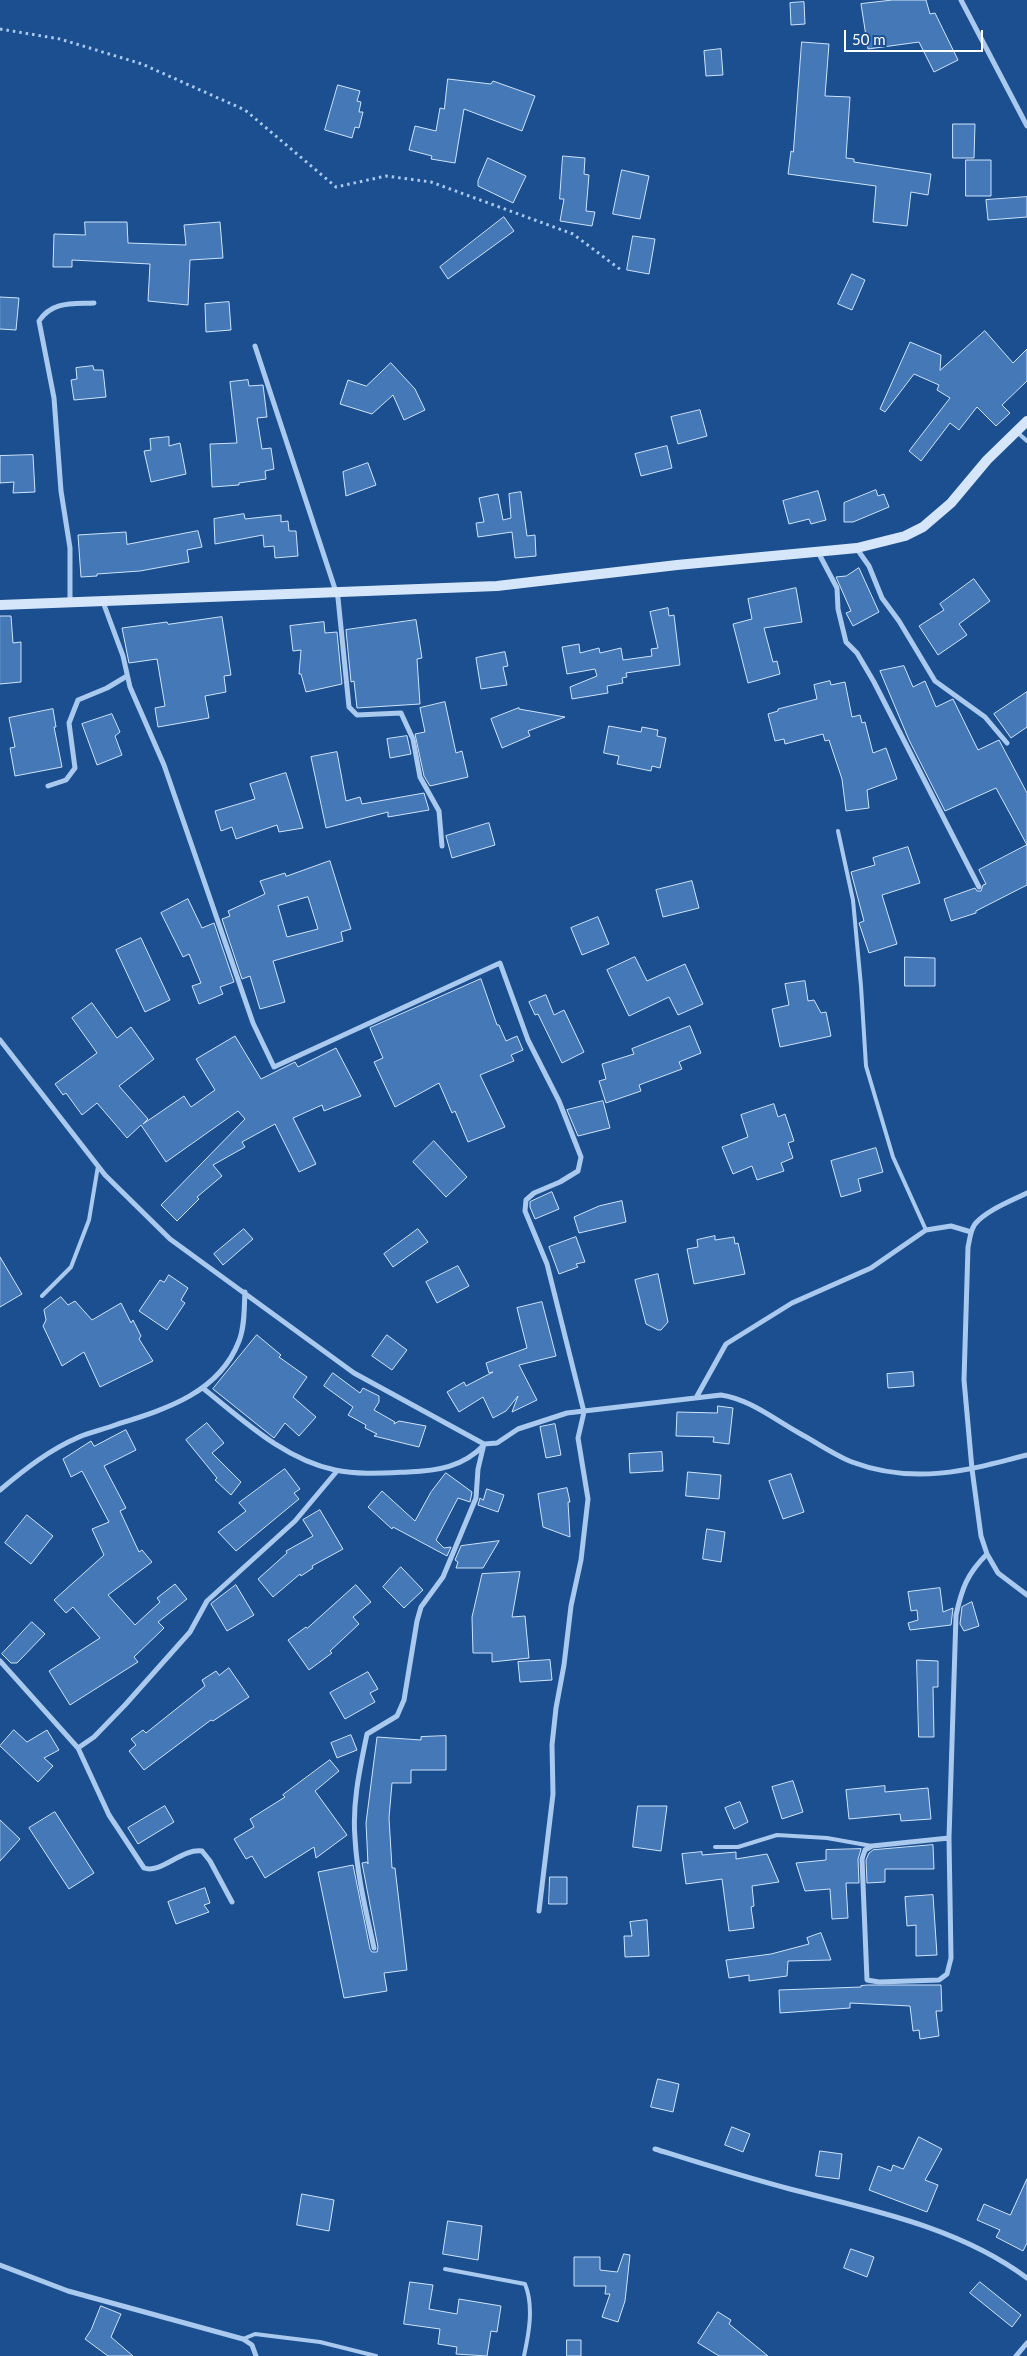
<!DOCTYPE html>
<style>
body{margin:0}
#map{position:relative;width:1027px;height:2356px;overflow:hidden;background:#1b4f8f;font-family:Lato,sans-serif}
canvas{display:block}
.scale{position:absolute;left:844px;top:30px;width:139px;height:22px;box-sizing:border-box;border:2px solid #fff;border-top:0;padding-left:6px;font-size:15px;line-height:18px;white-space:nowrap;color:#fff;-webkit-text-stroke:4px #1b4f8f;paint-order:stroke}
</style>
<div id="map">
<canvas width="1027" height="2356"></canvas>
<div class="scale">50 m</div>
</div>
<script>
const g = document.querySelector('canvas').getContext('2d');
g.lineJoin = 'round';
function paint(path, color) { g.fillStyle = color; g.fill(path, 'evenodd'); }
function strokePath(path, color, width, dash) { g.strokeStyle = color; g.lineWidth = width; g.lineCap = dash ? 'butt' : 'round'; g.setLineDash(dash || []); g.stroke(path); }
const building = new Path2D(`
 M893,0H926L930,14L935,13L958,60L934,72L919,42L868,49L861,4Z
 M804,2L805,24L791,25L790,3Z
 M802,42L829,44L825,96L850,97L846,158L854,159V162L931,174L928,195L911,192L907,226L873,222L876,186L788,174L791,151L793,152Z
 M721,49L723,75L706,76L704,51Z
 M448,79L491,84L493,81L535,96L522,131L464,109L455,163L431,159L432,156L409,150L415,126L436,131L440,108L444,109Z
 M338,85L360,91L357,101L361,102L359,112H363L359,128L355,127L352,138L325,130Z
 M953,124H975L974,158H953Z
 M563,156L585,158L584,174L589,175L586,211L595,212L592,226L560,221L564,199H560Z
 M488,158L526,176L513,203L478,186V181Z
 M966,160H991V196H966Z
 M622,170L649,176L640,219L613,214Z
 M1027,197V217L988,220L986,200Z
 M504,217L514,231L448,279L440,267Z
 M85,222H127L128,243L186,245L184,225L220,222L223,258L190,260L188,305L148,301L150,264L72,260V267H53L54,234L85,235Z
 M633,236L655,239L649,274L627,270Z
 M852,274L865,280L852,310L838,304Z
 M0,297L19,298L16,330L0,329Z
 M229,302L231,330L206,332L205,304Z
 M985,331L1013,363L1027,349V381L1002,405L1010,413L996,426L977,407L959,430L950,423L921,461L909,451L950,398L937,390L939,385L914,374L885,412L880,409L910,342L941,355L940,370Z
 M391,363L415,389L425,410L404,420L393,395L372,414L340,404L348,380L366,386Z
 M93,366L94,370H103L106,397L74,400L71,380L77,379L76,368Z
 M248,380L249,386L263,385L267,417L257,418L262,449L271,448L274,469L265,471L266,479L239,483V485L212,487L210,444L237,443L230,382Z
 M700,410L707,436L678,444L671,417Z
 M169,437V446L180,443L186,474L151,482L144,451L151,450L150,439Z
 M667,446L672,468L641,476L635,454Z
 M33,455L35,492L13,493L14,482L0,483V456Z
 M368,463L376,485L346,496L343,472Z
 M876,490L878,496L884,494L889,507L853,522H844V503Z
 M818,491L826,520L811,524L809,519L789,524L783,501Z
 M521,492L527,536L535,535L536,556L515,558L512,532L478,537L476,523L484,522L479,498L498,494L503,520L511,518L509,494Z
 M244,514L245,519L281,515V522L288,521L289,531H296L298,556L275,558L274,546L264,547L263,535L215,544L214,519Z
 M198,531L202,547L187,550L189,562L140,571L97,574V576L81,577L78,535L126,532L127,544Z
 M859,568L879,612L853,626L846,613L851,611L836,577L846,576Z
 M974,579L990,601L959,624L967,635L938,655L919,626L944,610L940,604Z
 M796,588L802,622L764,628L773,662L777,661L780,674L748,683L733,624L752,619L748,599Z
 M668,608L669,616L674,615L680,665L626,673L627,677L622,678L623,683L607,686L608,693L572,699L570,687L597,676L595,669L567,674L562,647L579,644L580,653L599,648L600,653L621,648L623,660L652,656L651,649L658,648L650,612Z
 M0,616H11L13,643L21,642V682L0,684Z
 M222,617L231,675L224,676L226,692L205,696L209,718L158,727L155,708L165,706L157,659L129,663L122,628L167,622L168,624Z
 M416,620L422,658L417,659L420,704L357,708L354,681L351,682L346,630Z
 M324,622L325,633L337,632L342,684L306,692L301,674H299L301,650L293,651L290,626Z
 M505,652L508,666L503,667L507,685L481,689L476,658Z
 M904,666L913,687L925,681L936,707L953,699L978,750L999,740L1027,793V845L996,788L945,811L909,740L880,671Z
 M830,681L831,685L845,682L852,717L860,715L862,723L865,722L873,753L886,748L897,779L867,790L869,808L846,811L842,779L829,740L825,741L823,734L785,744L784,739L775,741L768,714L778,711V709L817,699L814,685Z
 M1027,692V727L1011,738L994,714Z
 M445,702L456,753L462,751L468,777L430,786L424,776L415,734L425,732L420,708Z
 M519,708V709L565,717L528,731L530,736L502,748L491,719Z
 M53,709L56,727H54L62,767L15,776L10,748L15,747L9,718Z
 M112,714L120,732L115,736L122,755L97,765L82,724Z
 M609,726L641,732L642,727L658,730L657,736L666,738L660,768L652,766L651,771L617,764L619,756L604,753Z
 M407,736L411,754L390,758L387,739Z
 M337,752L346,801L360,797L362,804L424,793L429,810L388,817V812L326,828L311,757Z
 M286,773L303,828L279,832L277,825L236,839L232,827L221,831L215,811L255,799L250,784Z
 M489,823L495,845L452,858L446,836Z
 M1027,845V885L976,911V913L951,921L944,899L975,888L977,891H981L983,885L986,884L979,870Z
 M908,847L920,883L882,895L897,944L869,953L859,923L864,921L851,872L875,865L873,858Z
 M330,861L351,929L341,932L343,941L273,961L285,1002L260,1009L250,976L242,979L222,919L230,916L228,911L265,894L260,881L285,873L286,876ZM308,897L318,929L287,937L278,906Z
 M692,881L699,908L663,917L656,890Z
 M188,899L202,928L214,923L234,982L220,987L223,994L199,1004L192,986L201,983L189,954L183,957L161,913Z
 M598,917L609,944L582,955L571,928Z
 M141,938L170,1000L145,1012L116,950Z
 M635,957L647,981L685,964L703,1004L678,1015L669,997L629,1016L607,970Z
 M905,957L935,958V986H905Z
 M481,979L497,1025H499L506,1041L517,1036L523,1050L511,1055L514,1061L480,1075L505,1127L468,1142L455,1111L452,1113L439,1083L395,1107L374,1062L383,1058L370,1028Z
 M805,981L808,1001L814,1000L821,1013L826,1012L831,1036L780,1047L772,1009L789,1005L785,984Z
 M546,995L554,1015L564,1010L584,1052L562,1063L538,1014L535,1015L529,1002Z
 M92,1003L117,1038L131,1027L154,1059L119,1086L148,1119L143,1124L184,1096L191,1107L215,1090L196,1059L235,1036L261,1079L295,1062L298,1067L336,1048L361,1096L324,1111L322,1105L293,1118L316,1164L299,1172L275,1124L242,1142L245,1147L213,1165L222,1176L197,1197L199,1199L177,1221L161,1205L245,1119L238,1111L166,1162L141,1125L127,1138L97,1103L82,1115L66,1093L63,1095L55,1084L97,1053L72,1018Z
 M690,1026L701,1053L679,1062L682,1069L639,1085L641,1091L606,1103L599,1081L606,1079L602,1064L634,1054L632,1049Z
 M603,1101L610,1128L578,1136L567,1110Z
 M774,1104L778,1117L785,1114L794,1141L788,1143L793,1158L781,1163L784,1171L757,1180L752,1166L733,1174L722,1147L748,1137L741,1115Z
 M434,1141L467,1177L446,1197L413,1162Z
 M876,1148L883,1172L858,1179L861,1191L841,1197L831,1161Z
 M552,1192L559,1209L535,1219L530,1207V1202Z
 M622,1201L626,1222L579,1233L574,1217L599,1206Z
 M244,1229L253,1239L223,1265L214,1254Z
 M418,1229L428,1242L393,1267L384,1254Z
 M715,1236V1240L734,1237L735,1244L738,1243L745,1274L694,1284L687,1249L698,1247L697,1240Z
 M576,1237L585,1262L576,1264L578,1267L559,1274L549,1247Z
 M0,1257L22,1294L0,1307Z
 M458,1266L469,1286L437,1303L426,1282Z
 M658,1274L668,1322L661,1330H658L646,1324L635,1280Z
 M169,1275L188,1288L181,1300L185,1303L167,1330L139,1311L160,1280L164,1282Z
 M61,1297L68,1305L75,1301L92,1320L121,1303L131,1323L133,1320L141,1336L139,1339L153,1361L100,1387L84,1352L62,1366L43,1326L46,1320L44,1310Z
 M542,1302L556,1356L519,1365L537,1400L512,1412L518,1396L506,1411L493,1418L483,1397L459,1412L447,1392L464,1382L466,1386L493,1372L489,1373L486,1363L527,1348L517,1308Z
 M257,1335L281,1355L279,1357L307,1377L293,1397L316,1417L299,1436L285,1423L274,1438L213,1389Z
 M387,1335L407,1350L392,1370L372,1356Z
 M913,1372L914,1386L888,1388L887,1374Z
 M333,1373L360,1393L363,1388L379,1396V1402L374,1410L395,1422L394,1424L399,1421L426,1426L419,1447L374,1436L377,1434L365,1428L366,1425L348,1415L353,1407L324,1386Z
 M718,1406L733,1408L729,1444L713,1442L714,1437L676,1436L677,1412L717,1413Z
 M207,1423L224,1443L212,1453L241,1482L231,1495L215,1480L217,1478L186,1440Z
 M555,1424L561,1455L546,1458L540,1427Z
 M126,1430L136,1450L104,1466L126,1508L120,1511L139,1552L142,1550L152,1562L108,1595L135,1625L160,1602L157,1598L175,1584L187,1599L158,1622L164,1628L134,1657L138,1662L70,1705L49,1671L100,1638L73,1607L66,1613L54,1600L104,1555L92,1529L109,1522L82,1471L71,1477L63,1459L91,1441L94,1446Z
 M662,1452L663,1471L630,1473L629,1454Z
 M285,1469L300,1489L294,1493L299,1499L236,1551L218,1532L246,1511L239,1503Z
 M688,1472L721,1475L719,1499L686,1496Z
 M446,1473L472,1492L470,1502L458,1498L436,1540L444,1548L451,1547L447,1556L393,1527L392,1529L368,1507L382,1491L415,1521L431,1492Z
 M791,1474L804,1512L783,1519L769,1481Z
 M567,1488L570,1502H568L570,1537L543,1527L538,1494Z
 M487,1489L504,1495L498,1512L478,1505L480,1498L483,1500Z
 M320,1510L343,1549L312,1566L313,1568L301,1576L300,1574L273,1597L258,1579L287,1553L286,1551L313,1536L303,1520Z
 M27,1515L53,1536L31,1564L5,1543Z
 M707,1529L725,1532L721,1562L703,1559Z
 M499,1541L483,1568H456L458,1562L455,1560L461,1546Z
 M401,1567L423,1590L404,1608L383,1587Z
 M520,1572L512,1617L525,1616L529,1658L492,1662V1653H473L472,1617L482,1574Z
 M236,1585L254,1615L227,1631L211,1604Z
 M356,1585L371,1602L353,1617L359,1624L330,1651L332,1653L309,1670L288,1640L306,1627L307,1628Z
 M940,1588L943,1612L953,1608L951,1625L910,1630L908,1623L918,1620L917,1610L911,1611L908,1592Z
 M972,1602L979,1626L964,1631L960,1624L962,1607Z
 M32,1622L45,1634L17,1663H11L2,1654Z
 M550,1660L552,1680L520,1682L518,1662Z
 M917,1660L938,1661V1687H933L934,1737H919Z
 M229,1668L249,1697L213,1721L211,1720L144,1770L129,1751L136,1745L131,1739L143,1730L146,1733L205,1686L202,1680L216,1671L219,1675Z
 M368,1672L378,1689L370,1693L375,1702L345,1719L330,1693Z
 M14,1730L27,1742L47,1730L59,1750L44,1758L53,1766L38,1782L0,1746Z
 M351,1735L357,1750L337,1758L331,1743Z
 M446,1736V1770H411V1783H392L389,1818L392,1868H395L407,1970L384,1973L387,1991L344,1998L318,1872L353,1865L370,1949L372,1952H377L378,1947L362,1863L367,1862L368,1864L366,1823L377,1737L421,1740V1737Z
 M330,1760L339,1771L315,1791L347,1835L316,1858L314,1847L265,1878L252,1856L246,1859L234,1839L254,1827L250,1819L285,1797L283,1795Z
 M793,1781L803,1812L782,1819L772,1787Z
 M885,1786V1792L928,1788L931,1819L901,1821L900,1814L849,1819L846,1790Z
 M740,1802L748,1822L734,1829L725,1808Z
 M165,1806L174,1822L138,1844L128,1828Z
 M638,1806H667L661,1851L633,1847Z
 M55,1812L94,1873L69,1889L29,1828Z
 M0,1820L20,1839L0,1861Z
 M933,1845L934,1869H885V1882L867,1883L866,1860L869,1853L873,1850Z
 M861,1849L858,1859L859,1883H846L848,1918L832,1919L830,1889L805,1891L796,1863L826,1860V1850Z
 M702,1852V1855L736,1852V1859L767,1854L779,1882L752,1886L754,1906L751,1907L754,1928L729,1931L722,1879L686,1884L682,1854Z
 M550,1877H567V1904H549Z
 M205,1888L210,1903L204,1905L209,1912L176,1924L168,1902Z
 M933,1895L937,1955L916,1956V1925L907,1926L905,1897Z
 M647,1920L649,1956L625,1957L624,1936H632L630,1922Z
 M821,1933L831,1960L788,1961L787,1976L749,1981V1975L729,1978L726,1960L771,1954L809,1944L807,1938Z
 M868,1985H941L942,2011H936L939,2036L920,2039L919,2030L913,2031L910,2006L850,2003V2008L780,2013L779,1990L861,1987V1986Z
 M658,2079L679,2084L673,2112L651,2107Z
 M732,2127L750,2134L743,2152L725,2145Z
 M919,2137L942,2149L925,2180L938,2185L927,2212L869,2190L878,2166L891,2171L893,2165L903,2169Z
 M820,2151L842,2154L839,2179L816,2176Z
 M1027,2179V2243L1023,2251L996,2237L1000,2230L977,2220L984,2204L1010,2215Z
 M302,2194L334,2200L329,2231L297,2225Z
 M448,2221L482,2226L478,2260L443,2254Z
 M851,2249L874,2257L867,2277L844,2268Z
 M624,2254L630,2255L625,2301L618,2322L602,2317L610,2294H605L606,2286H574V2257H600V2270L617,2272Z
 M410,2282L433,2285L429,2309L457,2314L459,2299L501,2306L497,2332L491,2331L487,2356L456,2354L457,2347L438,2344L440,2329L404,2324Z
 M980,2282L1021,2315L1012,2327L970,2293Z
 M101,2306L121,2314L111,2337L133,2356H108L85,2339L91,2330Z
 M718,2312L731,2320L729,2324L768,2356H719L698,2343Z
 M567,2340H581V2356H567Z`);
const path = new Path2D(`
 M0,29L60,39L142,64L245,110L336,187L386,176L431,182L573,234L621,270`);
const lane = new Path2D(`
 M1018,433L1027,441
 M838,831L853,900L861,986L866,1066L893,1157L926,1230
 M42,1296L71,1267L89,1220L98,1166
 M715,1847H738L777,1835L827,1838L872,1846
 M445,2269L525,2284C534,2306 529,2333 524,2356
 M243,2339L255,2334L320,2342L376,2356`);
const street = new Path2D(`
 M961,0L1027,126
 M255,346L338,598L349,707L357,715L401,713L413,739L420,777L439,811L442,846
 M857,549L869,566L882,598L899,621L935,681L985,717L1007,743
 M818,552L837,588L838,609L846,642L857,653L874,682L979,887
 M103,602L123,656L130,687L164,765L253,1023L274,1067L500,963L528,1040L559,1101L581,1157L578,1171L560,1182L534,1193L526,1200L525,1211L547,1264L584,1412L578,1438L588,1499L581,1560L571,1606L564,1665L556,1708L552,1745L553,1794L539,1911
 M70,604V548L61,491L54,398L39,321C52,301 72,304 94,303
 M48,786L66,780L75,768L69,723L78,700L107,688L127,676
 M0,1040L105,1175L170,1239L354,1373L484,1444L497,1443L518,1429L567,1413L721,1395C749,1399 774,1419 799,1433C816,1442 834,1455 852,1462C913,1485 967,1471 1027,1455
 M1027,1193C1011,1201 987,1210 975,1224C970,1231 970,1239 968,1247L964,1380L972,1469L981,1536L987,1554L998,1573L1027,1595
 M204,1389C244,1421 284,1459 335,1470C358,1475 385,1473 408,1472C437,1471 463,1467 484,1445
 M697,1396L726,1344L792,1303L871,1268L926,1230L951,1226L971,1232
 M0,1490C25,1469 49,1450 79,1437C91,1432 105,1429 118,1424C166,1409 219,1393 239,1341C245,1326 244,1308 245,1292
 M0,1661L78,1748L109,1815L144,1868C161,1874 182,1848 202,1851L210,1861L232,1902
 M78,1748L94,1737L125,1705L190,1632L207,1601L295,1521L337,1471
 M949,1838L872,1846L865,1850L862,1859L867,1980L879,1982L939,1980L947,1974L951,1958L949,1838L956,1615C962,1588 967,1574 987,1554
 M374,1948C366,1911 357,1875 355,1838C352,1803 360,1768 367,1734L397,1716L404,1700L417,1621L421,1607L443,1577L476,1498L478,1469L484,1444
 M655,2149C700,2163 744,2177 790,2189C871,2210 959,2227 1027,2278
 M0,2265L68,2291L243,2339L252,2345L256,2356
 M1016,2356L1027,2343`);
const secondary = new Path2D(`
 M0,605L497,586L677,565L857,548L905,536L923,527L951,503L987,460L1027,421`);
paint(building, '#4478b7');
strokePath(building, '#cfe3fa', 1);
strokePath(path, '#a9c9ee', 3, [2.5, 4]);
strokePath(lane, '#a9c9ee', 4);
strokePath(street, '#a9c9ee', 5);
strokePath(secondary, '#d6e6fa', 10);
</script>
